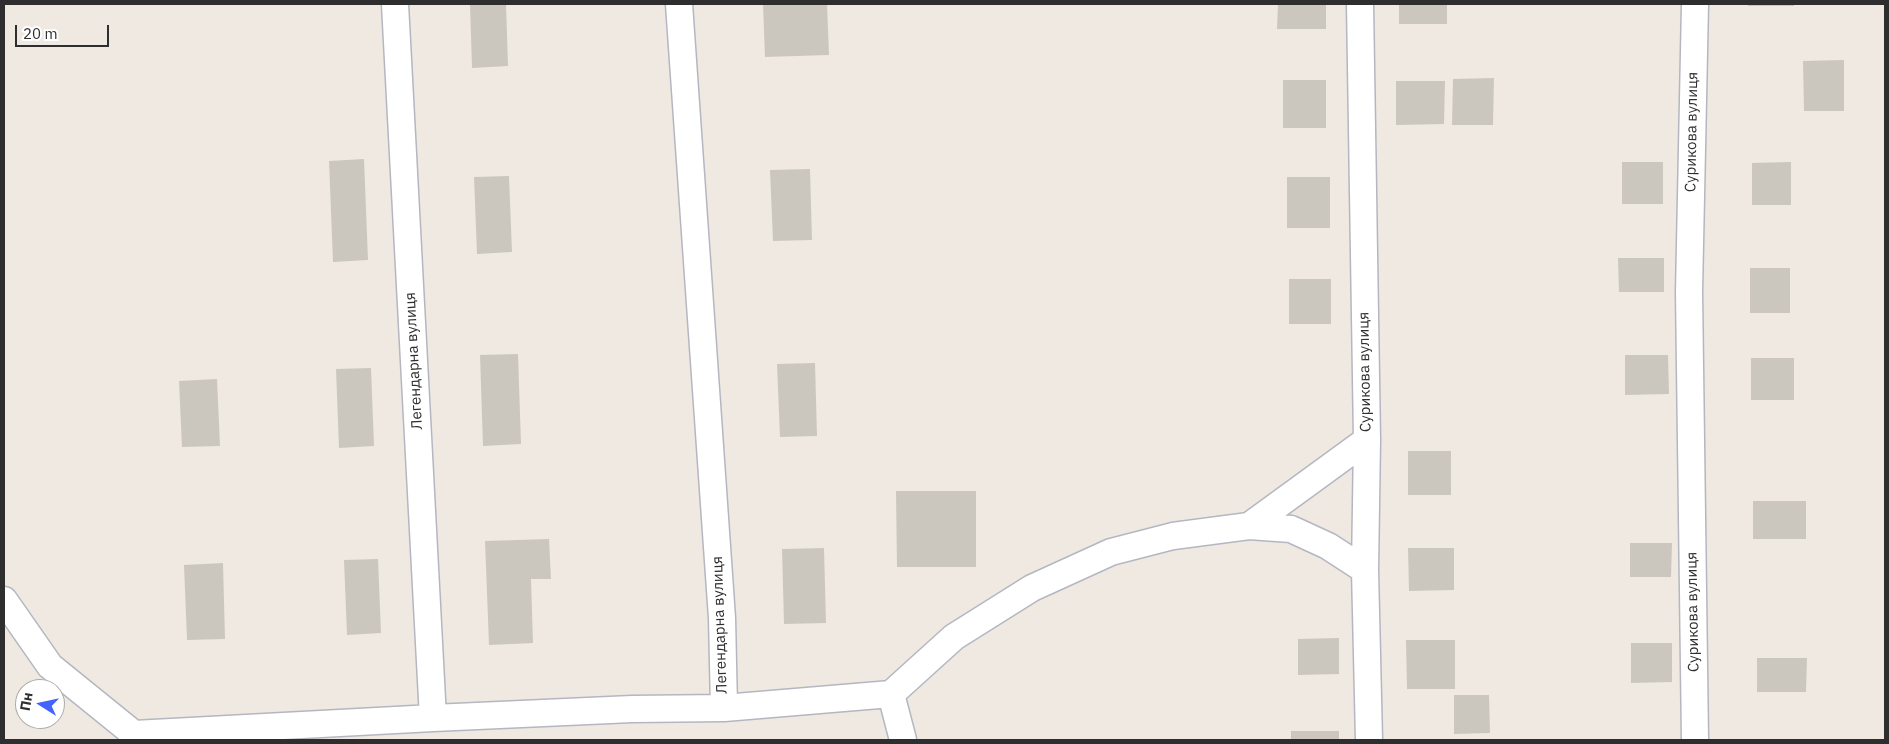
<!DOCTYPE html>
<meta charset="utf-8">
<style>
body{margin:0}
#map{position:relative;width:1889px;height:744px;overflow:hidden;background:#efe9e1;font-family:"IBM Plex Sans",sans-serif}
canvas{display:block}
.frame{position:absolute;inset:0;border:5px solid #2e2e2e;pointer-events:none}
.north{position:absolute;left:15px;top:679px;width:50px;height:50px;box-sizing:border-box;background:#fff;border:1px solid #ababab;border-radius:50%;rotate:280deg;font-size:14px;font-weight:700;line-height:20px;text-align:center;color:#2e2e2e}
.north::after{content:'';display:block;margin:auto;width:18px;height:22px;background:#4264fb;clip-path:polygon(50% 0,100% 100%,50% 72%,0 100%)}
.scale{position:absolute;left:15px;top:25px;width:94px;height:22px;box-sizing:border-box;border:2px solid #2e2e2e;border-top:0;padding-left:6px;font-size:15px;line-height:18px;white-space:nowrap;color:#2e2e2e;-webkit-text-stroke:4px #fff;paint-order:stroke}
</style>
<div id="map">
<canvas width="1889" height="744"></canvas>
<div class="frame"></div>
<div class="north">Пн</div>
<div class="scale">20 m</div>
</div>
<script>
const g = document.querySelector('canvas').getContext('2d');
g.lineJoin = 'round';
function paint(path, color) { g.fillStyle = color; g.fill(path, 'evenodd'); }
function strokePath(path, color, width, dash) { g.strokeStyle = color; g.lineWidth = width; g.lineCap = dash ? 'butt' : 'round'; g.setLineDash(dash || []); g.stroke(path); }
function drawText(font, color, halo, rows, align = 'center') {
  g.font = font + ' "IBM Plex Sans",sans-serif'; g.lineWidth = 4.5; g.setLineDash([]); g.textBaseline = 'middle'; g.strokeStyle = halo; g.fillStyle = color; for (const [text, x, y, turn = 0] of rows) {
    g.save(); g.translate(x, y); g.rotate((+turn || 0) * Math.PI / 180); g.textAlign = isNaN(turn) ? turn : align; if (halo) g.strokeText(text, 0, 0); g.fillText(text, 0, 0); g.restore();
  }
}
const building = new Path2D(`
 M470,4H506L508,66L472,68Z
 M763,4H827L829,55L765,57Z
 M1278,4H1326V29H1277Z
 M1399,4H1447V24H1399Z
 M1748,4H1794V6H1748Z
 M1844,60V111H1804L1803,61Z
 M1494,78L1493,125H1452L1453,79Z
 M1283,80H1326V128H1283Z
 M1396,81H1445L1444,124L1396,125Z
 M364,159L368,260L333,262L329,161Z
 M1622,162H1663V204H1622Z
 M1791,162V205H1752V163Z
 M810,169L812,240L773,241L770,170Z
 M509,176L512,252L477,254L474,177Z
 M1287,177H1330V228H1287Z
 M1618,258H1664V292H1619Z
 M1750,268H1790V313H1750Z
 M1289,279H1331V324H1289Z
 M518,354L521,444L483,446L480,355Z
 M1625,355H1668L1669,394L1625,395Z
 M1751,358H1794V400H1751Z
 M815,363L817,436L780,437L777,364Z
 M371,368L374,446L339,448L336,369Z
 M217,379L220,446L182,447L179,381Z
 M1408,451H1451V495H1408Z
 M896,491H976V567H897Z
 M1753,501H1806V539H1753Z
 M549,539L551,579H531L533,643L489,645L485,541Z
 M1630,543H1672L1671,577H1630Z
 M824,548L826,623L784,624L782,549Z
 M1408,548H1454V590L1409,591Z
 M378,559L381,633L347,635L344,560Z
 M223,563L225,639L187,640L184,565Z
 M1339,638V674L1298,675V639Z
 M1406,640H1455V689H1407Z
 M1631,643H1672V682L1631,683Z
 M1757,658H1807L1806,692H1757Z
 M1454,695H1489L1490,733L1454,734Z
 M1291,731H1339V740H1291Z`);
const minor = new Path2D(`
 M395,4L433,718
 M679,4L722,618L724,708
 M1360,4L1367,440L1365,570L1369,740
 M1695,4L1689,292L1695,740
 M1249,526L1367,440
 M4,600L50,666L134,734L433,718L632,709L724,708L891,694L954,637L1032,588L1111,552L1173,536L1249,526L1291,529L1328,546L1365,570
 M891,694L903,740`);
const streetNames = [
 ["Сурикова вулиця",1692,132,-89],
 ["Легендарна вулиця",414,361,-93],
 ["Сурикова вулиця",1365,372,-91],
 ["Сурикова вулиця",1693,612,-91],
 ["Легендарна вулиця",720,625,-92]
];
paint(building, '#cbc7bf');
strokePath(minor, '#b4b7c1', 29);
strokePath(minor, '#fff', 26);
drawText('15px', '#2e2e2e', '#fff', streetNames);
</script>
